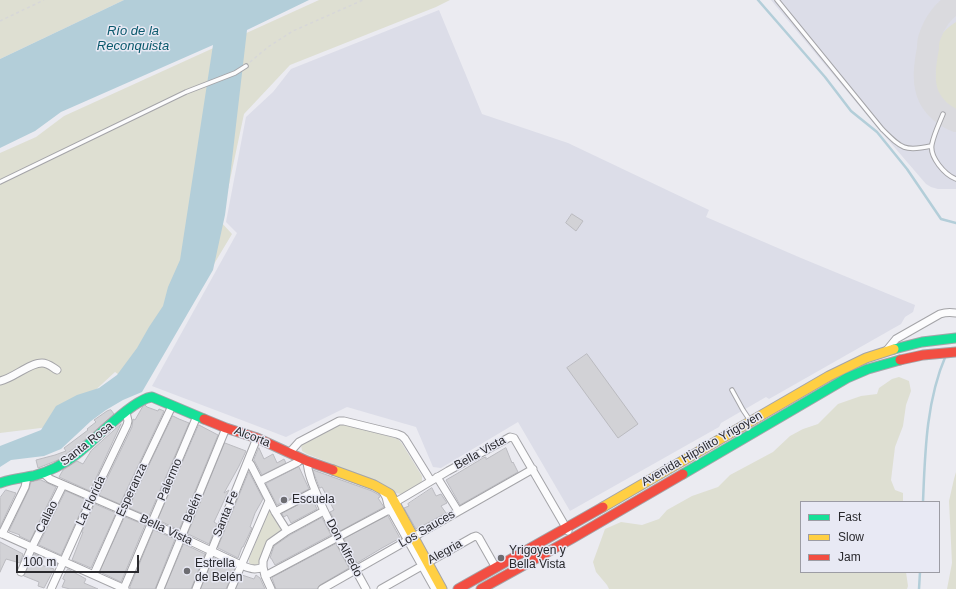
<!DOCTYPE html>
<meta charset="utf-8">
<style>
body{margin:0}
#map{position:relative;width:956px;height:589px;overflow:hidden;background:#ebebf1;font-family:Arial,sans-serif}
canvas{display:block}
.legend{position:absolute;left:800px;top:501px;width:140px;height:72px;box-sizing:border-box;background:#e8e9f4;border:1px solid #9c9ca4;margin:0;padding:5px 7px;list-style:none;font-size:12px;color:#29292d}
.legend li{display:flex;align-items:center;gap:8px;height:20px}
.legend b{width:20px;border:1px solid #9c9ca4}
.scale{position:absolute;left:16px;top:555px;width:123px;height:18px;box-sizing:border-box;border:2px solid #29292d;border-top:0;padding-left:5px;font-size:12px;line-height:14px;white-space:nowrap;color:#29292d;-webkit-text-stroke:3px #e8e9f4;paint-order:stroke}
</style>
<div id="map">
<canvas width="956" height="589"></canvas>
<ul class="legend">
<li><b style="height:5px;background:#16e098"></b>Fast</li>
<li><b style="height:5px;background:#ffcf43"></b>Slow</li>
<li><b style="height:5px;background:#f24e42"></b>Jam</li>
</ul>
<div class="scale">100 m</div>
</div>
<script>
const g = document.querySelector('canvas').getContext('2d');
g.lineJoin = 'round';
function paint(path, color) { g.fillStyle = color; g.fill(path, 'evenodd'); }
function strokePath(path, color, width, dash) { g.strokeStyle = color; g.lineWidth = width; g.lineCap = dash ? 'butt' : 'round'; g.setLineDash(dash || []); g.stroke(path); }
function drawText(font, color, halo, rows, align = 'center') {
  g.font = font + ' Arial,sans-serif'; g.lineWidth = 3; g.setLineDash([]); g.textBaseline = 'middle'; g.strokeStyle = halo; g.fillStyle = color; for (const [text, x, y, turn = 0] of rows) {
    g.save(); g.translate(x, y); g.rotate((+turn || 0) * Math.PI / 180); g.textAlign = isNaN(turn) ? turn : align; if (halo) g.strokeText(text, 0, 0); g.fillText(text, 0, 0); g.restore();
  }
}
const built = new Path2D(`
 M771,0H956V189H938L931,187L926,184L865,113Z
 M439,10L482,114L568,143L709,210L706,217L801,258L915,305L913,312L905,317L901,324L769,399L766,397L721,423L719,427L570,511L518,422L441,468L433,467L416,427L347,407L286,437L152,386L237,233L226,222L246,117L273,92L291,69Z`);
const green = new Path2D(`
 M0,0H124L0,59Z
 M319,0H450L436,7L290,65L244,114L221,222L232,234L139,389L115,372L89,396L49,427L0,433V153L36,137L64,116Z
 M956,22V112C936,100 934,85 936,64C937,43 937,34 956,22Z
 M899,377L909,381L911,391L906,405L903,426L895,447L891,480L895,490L903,493V502H801V572H906L908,586L907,589H609L607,585L596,572L593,562L605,529L621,522L642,525L659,519L667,510L692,496L718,487L730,475L773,452L790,436L803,429L818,424L838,404L861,396L877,394L879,388L892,379Z
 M339,424H347L398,439L401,442L422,476V481L420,483L402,494L395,493L378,482L307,454L302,451L301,445L303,443Z
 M956,472V589H947L952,563L949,501L954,479Z
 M271,511L281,528V531L270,538L268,540L258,565L255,566L249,563V559L268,512Z`);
const water = new Path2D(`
 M124,0H309L247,30L230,177L225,215L213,270L142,392L123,400L106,410L91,421L61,449L44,456L11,460L0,467V446L41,430L56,406L77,395L99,388L117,375L137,348L149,327L163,306L168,287L180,260L213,45L61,112L35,131L0,148V59Z`);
const stream = new Path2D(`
 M758,0L825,77L851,111L877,132L907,169L941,219L956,223
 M923,502C925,453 926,401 946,355
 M919,589L920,572`);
const taxiway = new Path2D(`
 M956,3C944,9 934,23 930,36C928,40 928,44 928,48C925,64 922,82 929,97C935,109 944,116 956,121`);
const building = new Path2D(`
 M572,214L583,221L576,231L566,223Z
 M587,354L638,424L618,438L567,368Z
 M145,405L147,407L158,411L159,409L164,411L120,504L99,495L132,427L133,419L135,420L143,406Z
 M111,410L114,414L80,444L58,460L38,468L36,460L55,455L66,451L64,448L88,430L87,429L96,422L94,420L107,411Z
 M173,416L179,419L189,423L149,516L129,508Z
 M121,424L90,491L59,477L63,470L77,461L83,464L91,451Z
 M199,425L218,435L179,530L158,520Z
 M225,443L246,451L239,466L224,493L229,490L214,522L217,524L209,544L188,534Z
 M259,448L264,459L273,454L277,463L284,459L286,463L262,475L254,460Z
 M506,448L512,463L513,462L518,472L460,505L446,480L458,473L483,458L486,457V459Z
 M299,467L309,489L277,505L266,484Z
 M313,470L372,491L379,495L380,497L378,498L384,507L340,531L330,512L334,510L322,487L320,488Z
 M249,472L263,499L255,513L250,527L252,528L243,547H242L238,558L218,548Z
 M41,480L56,487L30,541L19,536L20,535L9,531L29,489L31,482Z
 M432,488L436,496L441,494L447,503L441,506L446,513L422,526L421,525L416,529L404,508L409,506L408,504Z
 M6,490L16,493L0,527V498Z
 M66,491L86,500L61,555L39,545Z
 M312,498L317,509L291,523L287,515L284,517L282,514Z
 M95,504L116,513L91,568L72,560L83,532H82Z
 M388,516L400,538L382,548L357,563L344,539Z
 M125,517L145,525L121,582L100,572Z
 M322,518L331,535L275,565L271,558H270L274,546L290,535Z
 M154,530L175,539L155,589H130V587Z
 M0,542L23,554L20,563L6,559L0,572Z
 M184,544L205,554L191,589H165Z
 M336,544L349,568L320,585L317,589H276L272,578Z
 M34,554L44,558L41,565L54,569L44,588L38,586L39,582L24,576Z
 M214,558L235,568L226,589H201Z
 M68,569L86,579L84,583L98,589H70L62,587L65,580L63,579Z
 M242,575L254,579L256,575L260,578L265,589H236Z`);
const path = new Path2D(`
 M0,21L44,0
 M250,62L268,47L293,31L363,0`);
const lane = new Path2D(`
 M777,0L882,129C901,148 904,152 931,146
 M943,114C939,124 934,134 932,144C929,157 945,175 956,179
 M0,182L186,92L235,73L246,66
 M732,390L743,410L749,419`);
const street = new Path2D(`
 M887,350L896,339L940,314C946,312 950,312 956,313
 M0,381C14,378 29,363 42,363C48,363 52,367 57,370
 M290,452L299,442L339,421H344L397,434L402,436L405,439L431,481
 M248,461L251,465L275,512L287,531
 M307,461C308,476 315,490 321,504C334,533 351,561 366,589
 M43,473L50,479L152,523L241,565C249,568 254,571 263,567
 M437,477L458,511
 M260,481L298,462L301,458
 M382,490L386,497L388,505L435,589
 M388,505L394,503L448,471L510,437L514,438L568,531
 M324,511L287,531L270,543L263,561V567L265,576L387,511H391
 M275,512L315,491
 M0,533L125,589
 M2,534L25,487L27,477
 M21,572L32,547L63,485
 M94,574L122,511L172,406
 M265,576L271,589
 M124,588L197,416
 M51,589L92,498L127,425L128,421L126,412
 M160,589L226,428
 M196,589L257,438
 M231,589L269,501
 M322,589L533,469
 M381,589L473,537L476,536L479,538L496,568`);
const fast = new Path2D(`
 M894,349L922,342L956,338
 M683,474L847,378L868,369L900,360
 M0,483C11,479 22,478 33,476C49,472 64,464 77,454C94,441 133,399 152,397L204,419`);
const slow = new Path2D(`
 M333,470L374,485L390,494L442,589
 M603,507L829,376L866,358L894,349`);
const jam = new Path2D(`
 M900,360L923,355L956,352
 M204,419L226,428L257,438L307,461L333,470
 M458,589L603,507
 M481,589L573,538L683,474`);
const markers = [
 [284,500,4,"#6d6d72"],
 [501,558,4,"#6d6d72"],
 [187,571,4,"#6d6d72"]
];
const streetNames = [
 ["Alcorta",252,437,21],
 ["Santa Rosa",87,444,-38],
 ["Avenida Hipólito Yrigoyen",702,449,-30],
 ["Bella Vista",480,453,-29],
 ["Palermo",170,480,-67],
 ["Esperanza",132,490,-65],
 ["La Florida",91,501,-65],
 ["Belén",193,508,-67],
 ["Santa Fe",226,514,-68],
 ["Callao",47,517,-63],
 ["Los Sauces",427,529,-30],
 ["Bella Vista",166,530,25],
 ["Don Alfredo",344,548,62],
 ["Alegria",445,552,-29]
];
const poiNames = [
 ["Escuela",292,500],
 ["Yrigoyen y",509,551],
 ["Bella Vista",509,565],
 ["Estrella",195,564],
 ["de Belén",195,578]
];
const waterNames = [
 ["Río de la",133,31],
 ["Reconquista",133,46]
];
paint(built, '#dcdde8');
paint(green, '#dedfd2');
paint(water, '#b3ced9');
strokePath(stream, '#b3ced9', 2.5);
strokePath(taxiway, '#dadade', 22);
paint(building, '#d2d2d6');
strokePath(building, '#bbbbc0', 1);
strokePath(lane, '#a4a4a8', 5.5);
strokePath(street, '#a4a4a8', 9);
strokePath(fast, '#a4a4a8', 11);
strokePath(slow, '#a4a4a8', 11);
strokePath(jam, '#a4a4a8', 11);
strokePath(path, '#d7d7d8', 1.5, [3, 3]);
strokePath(lane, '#fcfcfd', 3.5);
strokePath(street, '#fcfcfd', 7);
strokePath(fast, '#16e098', 9);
strokePath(slow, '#ffcf43', 9);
strokePath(jam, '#f24e42', 9);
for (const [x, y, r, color] of markers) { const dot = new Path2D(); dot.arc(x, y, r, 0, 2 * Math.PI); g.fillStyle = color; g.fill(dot); strokePath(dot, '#e8e9f4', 1.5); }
drawText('12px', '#29292d', '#e8e9f4', streetNames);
drawText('12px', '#29292d', '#e8e9f4', poiNames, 'left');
drawText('italic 13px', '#09586c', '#e8e9f4', waterNames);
</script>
